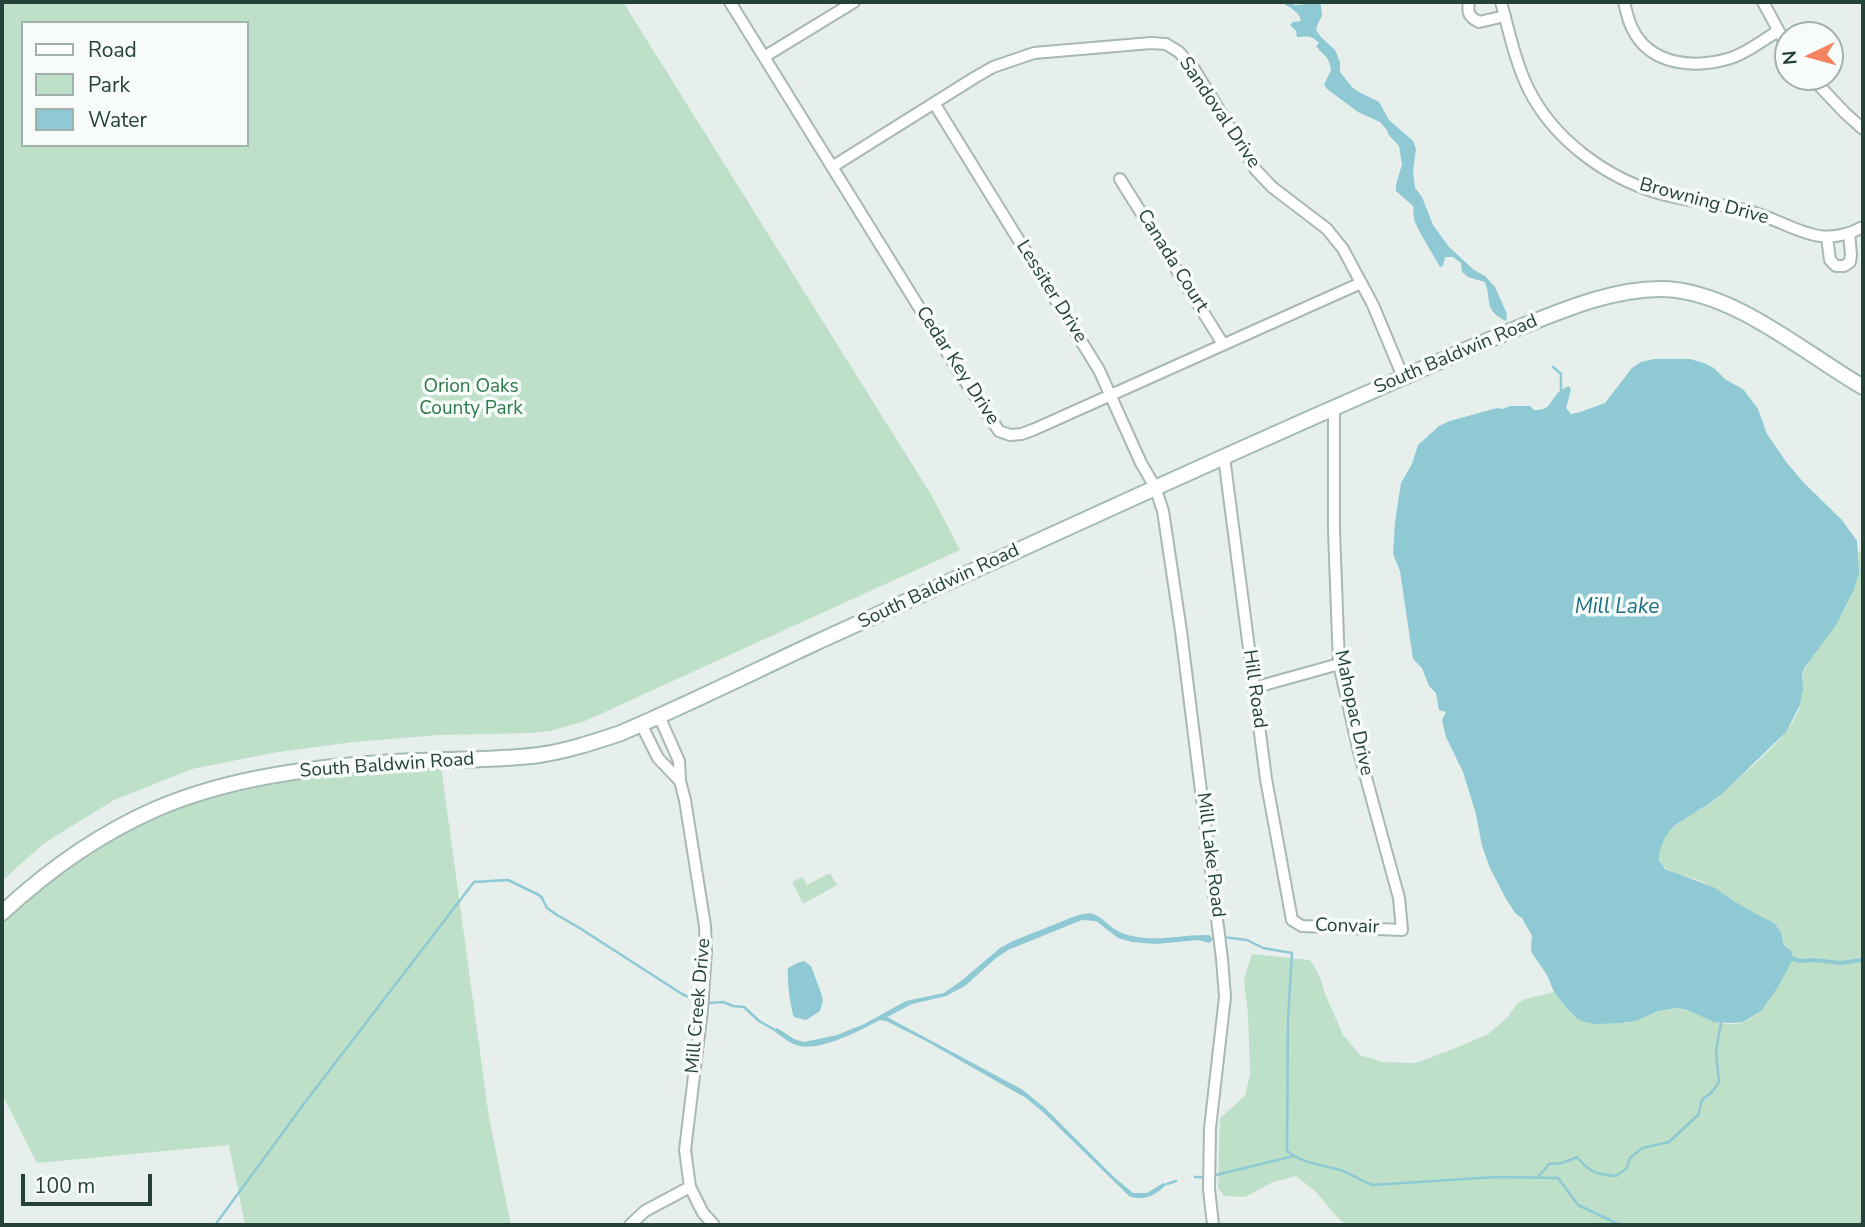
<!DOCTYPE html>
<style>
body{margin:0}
#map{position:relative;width:1865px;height:1227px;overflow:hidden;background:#e6efeb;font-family:"Nunito Sans",sans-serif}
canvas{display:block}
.frame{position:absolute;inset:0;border:4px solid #24423a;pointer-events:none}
.legend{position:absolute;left:21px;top:21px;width:228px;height:126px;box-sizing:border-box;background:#f7fbf9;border:2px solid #a3b1ad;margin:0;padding:9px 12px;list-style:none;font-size:21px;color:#24423a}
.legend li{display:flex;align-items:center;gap:14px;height:35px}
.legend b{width:35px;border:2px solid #a3b1ad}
.north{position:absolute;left:1774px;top:21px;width:70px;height:70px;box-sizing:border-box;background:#f7fbf9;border:2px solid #a3b1ad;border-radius:50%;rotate:265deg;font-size:19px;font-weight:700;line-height:28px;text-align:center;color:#24423a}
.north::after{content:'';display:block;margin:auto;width:24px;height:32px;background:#f4845f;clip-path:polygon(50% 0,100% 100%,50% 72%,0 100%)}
.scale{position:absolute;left:21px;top:1174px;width:131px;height:32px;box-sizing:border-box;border:4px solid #24423a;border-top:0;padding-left:9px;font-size:21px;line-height:24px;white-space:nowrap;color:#24423a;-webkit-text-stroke:5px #f7fbf9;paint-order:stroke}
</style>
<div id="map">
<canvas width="1865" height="1227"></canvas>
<div class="frame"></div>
<ul class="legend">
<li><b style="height:9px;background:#fff"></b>Road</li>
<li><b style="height:19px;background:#bfe0c8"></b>Park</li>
<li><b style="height:19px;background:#8ec9d4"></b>Water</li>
</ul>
<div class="north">N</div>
<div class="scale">100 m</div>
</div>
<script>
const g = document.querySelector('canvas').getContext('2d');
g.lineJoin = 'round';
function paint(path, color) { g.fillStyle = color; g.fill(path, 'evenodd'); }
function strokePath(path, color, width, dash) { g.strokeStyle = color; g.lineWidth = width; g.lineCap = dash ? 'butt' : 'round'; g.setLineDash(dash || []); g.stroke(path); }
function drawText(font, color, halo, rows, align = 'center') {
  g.font = font + ' "Nunito Sans",sans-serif'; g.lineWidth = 7; g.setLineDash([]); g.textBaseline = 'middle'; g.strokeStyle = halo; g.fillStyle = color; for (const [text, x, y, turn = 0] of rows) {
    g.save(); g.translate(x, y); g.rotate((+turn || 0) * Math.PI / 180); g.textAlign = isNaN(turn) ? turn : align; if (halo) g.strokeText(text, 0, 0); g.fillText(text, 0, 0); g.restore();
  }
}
const green = new Path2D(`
 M2,2H623L932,496L960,550L585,721L550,731L530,733L439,735L353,742L272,753L192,769L114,800L43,844L2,881ZM23,23H247V145H23Z
 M1858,551L1863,555V1225H1347L1338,1218L1316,1192L1296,1176L1273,1182L1245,1197L1224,1196L1218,1188L1220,1118L1245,1096L1250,1074L1248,1014L1244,980L1252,954L1310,960L1319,975L1326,996L1343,1035L1360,1055L1383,1062L1416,1063L1456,1048L1488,1034L1507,1018L1517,1004L1525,999L1554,992C1572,1018 1578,1024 1611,1023C1620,1023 1629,1024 1638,1020C1651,1014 1664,1007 1679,1009C1701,1011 1721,1032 1746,1021C1773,1008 1778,976 1787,949C1782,942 1783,932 1776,926C1766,916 1751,912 1739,905C1727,898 1716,889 1703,882C1692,877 1666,873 1661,863C1647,835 1695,814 1711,803C1721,796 1730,786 1739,778C1759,761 1793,731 1800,706C1803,692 1800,677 1807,665C1830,627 1863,600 1858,551Z
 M441,766L489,1118L511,1225H245L229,1145L37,1163L2,1094V923L55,877L117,833L205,799L288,781L366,771Z
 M830,873L837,885L803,904L792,882L802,877L807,885Z`);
const water = new Path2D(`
 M1281,2L1296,5L1318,3L1321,5L1322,16L1318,23L1316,30L1321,37L1335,50L1340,62V72L1352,87L1359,92L1379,102L1389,120L1413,141L1416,149L1413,171L1415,188L1422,197L1433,225L1449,247L1474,270L1485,276L1495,287L1507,314L1506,321C1483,310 1492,300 1485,282L1468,277L1462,272L1461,263L1453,257H1445L1443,266L1440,267C1432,252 1422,238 1415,222C1413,217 1414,211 1413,206L1396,191V185L1402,164L1399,146L1388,134L1387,130L1380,122L1358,112L1327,89L1324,85L1331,70C1329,55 1323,56 1316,46L1319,43C1311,34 1306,37 1297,37L1296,31L1290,25L1293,22L1301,21C1299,11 1289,7 1281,2Z
 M1654,359H1690L1704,363L1714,368L1726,380L1743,389L1758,409L1767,434L1787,463L1804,483L1842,520L1857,541L1859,572L1854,590L1836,625L1805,667L1802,676L1803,689L1800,705L1786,732L1722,794L1710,803L1674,826L1665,837L1659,853V860L1665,869L1713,887L1740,905L1774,923L1781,932L1784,945L1792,952V956L1800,959L1814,958L1840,961L1863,958V962L1841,965L1814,962L1800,963L1792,961L1778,987L1761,1011L1743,1022L1732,1023L1714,1022L1687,1010L1677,1008L1658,1011L1636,1021L1621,1023L1595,1024L1585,1022L1578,1019L1567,1009L1554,992L1547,975L1532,953L1531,948L1532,936L1522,918L1516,914L1506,899L1490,868L1482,846L1476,814L1463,772L1446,737L1442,720L1446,712L1439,710L1436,693L1429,686L1422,668L1413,659L1400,571L1393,554L1395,522L1401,483L1412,464L1418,445L1439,426L1450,421L1497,408L1503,409L1510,406H1530L1534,410C1552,410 1548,403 1558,393C1560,390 1565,388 1569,386L1571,390L1566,408L1571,414L1580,412L1605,403L1632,368L1641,362Z
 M1090,913C1103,916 1109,928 1122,933C1150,944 1181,934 1209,935L1213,939L1209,943L1198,940L1156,944L1132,942L1118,938L1096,921L1082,920L1008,950L995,959L965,986L946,996L912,1004L887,1017L1023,1090L1046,1109L1114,1177L1133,1193H1147L1163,1183L1167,1184C1156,1195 1144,1202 1129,1196L1043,1112L1026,1098L926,1041L886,1021L880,1020C861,1030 821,1051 800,1046C790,1044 783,1037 775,1032L776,1028L779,1029L794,1039L804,1042L837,1035L864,1024L906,1001L944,993L961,981L1000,948L1013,941L1078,915Z
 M804,961L811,966L820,990L823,1000L820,1011L806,1020L794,1017C790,1006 787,980 788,968L797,963Z`);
const stream = new Path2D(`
 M1553,367L1561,374V390
 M1222,937L1247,940L1263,948L1292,953L1288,1019L1287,1151C1302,1163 1322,1165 1340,1170C1349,1173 1362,1181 1372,1185L1495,1177L1558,1178L1578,1205L1620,1225
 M706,1001L709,1003L723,1002L733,1006L744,1007L759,1021L775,1030
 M1212,1176L1294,1156
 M1195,1177H1205
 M1538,1177L1549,1164L1562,1163L1577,1157C1590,1173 1596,1174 1616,1176L1627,1168L1630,1158L1642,1148L1669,1142L1698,1115L1702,1100L1712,1092L1719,1082L1716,1051L1721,1023
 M1167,1184L1176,1181
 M215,1225L306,1101L474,882L508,880L539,895L542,898L547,908L557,915L578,927L682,994L689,997L700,998`);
const street = new Path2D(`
 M730,2L961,375L999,431L1010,435L1022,434L1035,429L1361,283
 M1469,2C1467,13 1469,17 1479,22L1505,16
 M1501,2C1509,31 1515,61 1528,88C1553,139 1605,177 1658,193C1689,202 1722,203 1752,212C1794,224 1818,251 1863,227
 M1624,2C1626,10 1628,20 1632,28C1650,66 1695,69 1731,58C1747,53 1763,40 1778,31
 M1763,2L1788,48
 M764,57L854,2
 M1811,77L1845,113L1863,129
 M934,103L1099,370L1141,463L1155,487L1163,511L1181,631L1222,959L1225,997L1210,1128L1209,1189L1213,1225
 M832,167L974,78L993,67L1034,53L1151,43L1166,44L1179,52L1194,69L1256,170L1272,187L1327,229L1343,249L1373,305L1403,377
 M1120,179L1223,344
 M1827,237L1830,260L1836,266H1844L1850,262L1851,255L1849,233
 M1224,457L1266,779L1292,920L1302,926L1402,930L1399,898L1359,752L1339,664L1334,531V407
 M1253,688L1339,664
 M659,716L679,761L680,781L685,800L705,926L706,951L702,1010L685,1150L690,1187L703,1213L714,1225
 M641,724L658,758L680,781
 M630,1225L645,1211L690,1187`);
const secondary = new Path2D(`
 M2,913C47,871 99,834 156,809C230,777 315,767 395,762C443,759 491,761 539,755C567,751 594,742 621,733C686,705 749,674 813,644C998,560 1182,474 1368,393C1418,371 1468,348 1518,328C1563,310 1614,288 1663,289C1734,291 1804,353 1863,387`);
const streetNames = [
 ["Sandoval Drive",1219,113,56],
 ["Browning Drive",1704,202,15],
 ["Canada Court",1172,261,58],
 ["Lessiter Drive",1051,292,58],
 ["South Baldwin Road",1456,355,-23],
 ["Cedar Key Drive",957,366,57],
 ["South Baldwin Road",939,587,-25],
 ["Hill Road",1254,689,82],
 ["Mahopac Drive",1353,713,78],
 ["South Baldwin Road",387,766,-4],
 ["Mill Lake Road",1210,855,83],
 ["Convair",1347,927,2],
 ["Mill Creek Drive",699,1006,-85]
];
const parkNames = [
 ["Orion Oaks",471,387],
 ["County Park",471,409]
];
const waterNames = [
 ["Mill Lake",1617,608]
];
paint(green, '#bfe0c8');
paint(water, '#8ec9d4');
strokePath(stream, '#8ec9d4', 2.5);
strokePath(street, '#a8b8b2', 14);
strokePath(secondary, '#a4bbb3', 18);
strokePath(street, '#fff', 10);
strokePath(secondary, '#fff', 14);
drawText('19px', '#24423a', '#f7fbf9', streetNames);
drawText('19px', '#2d7a4b', '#f7fbf9', parkNames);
drawText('italic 21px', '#1c6f80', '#f7fbf9', waterNames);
</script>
